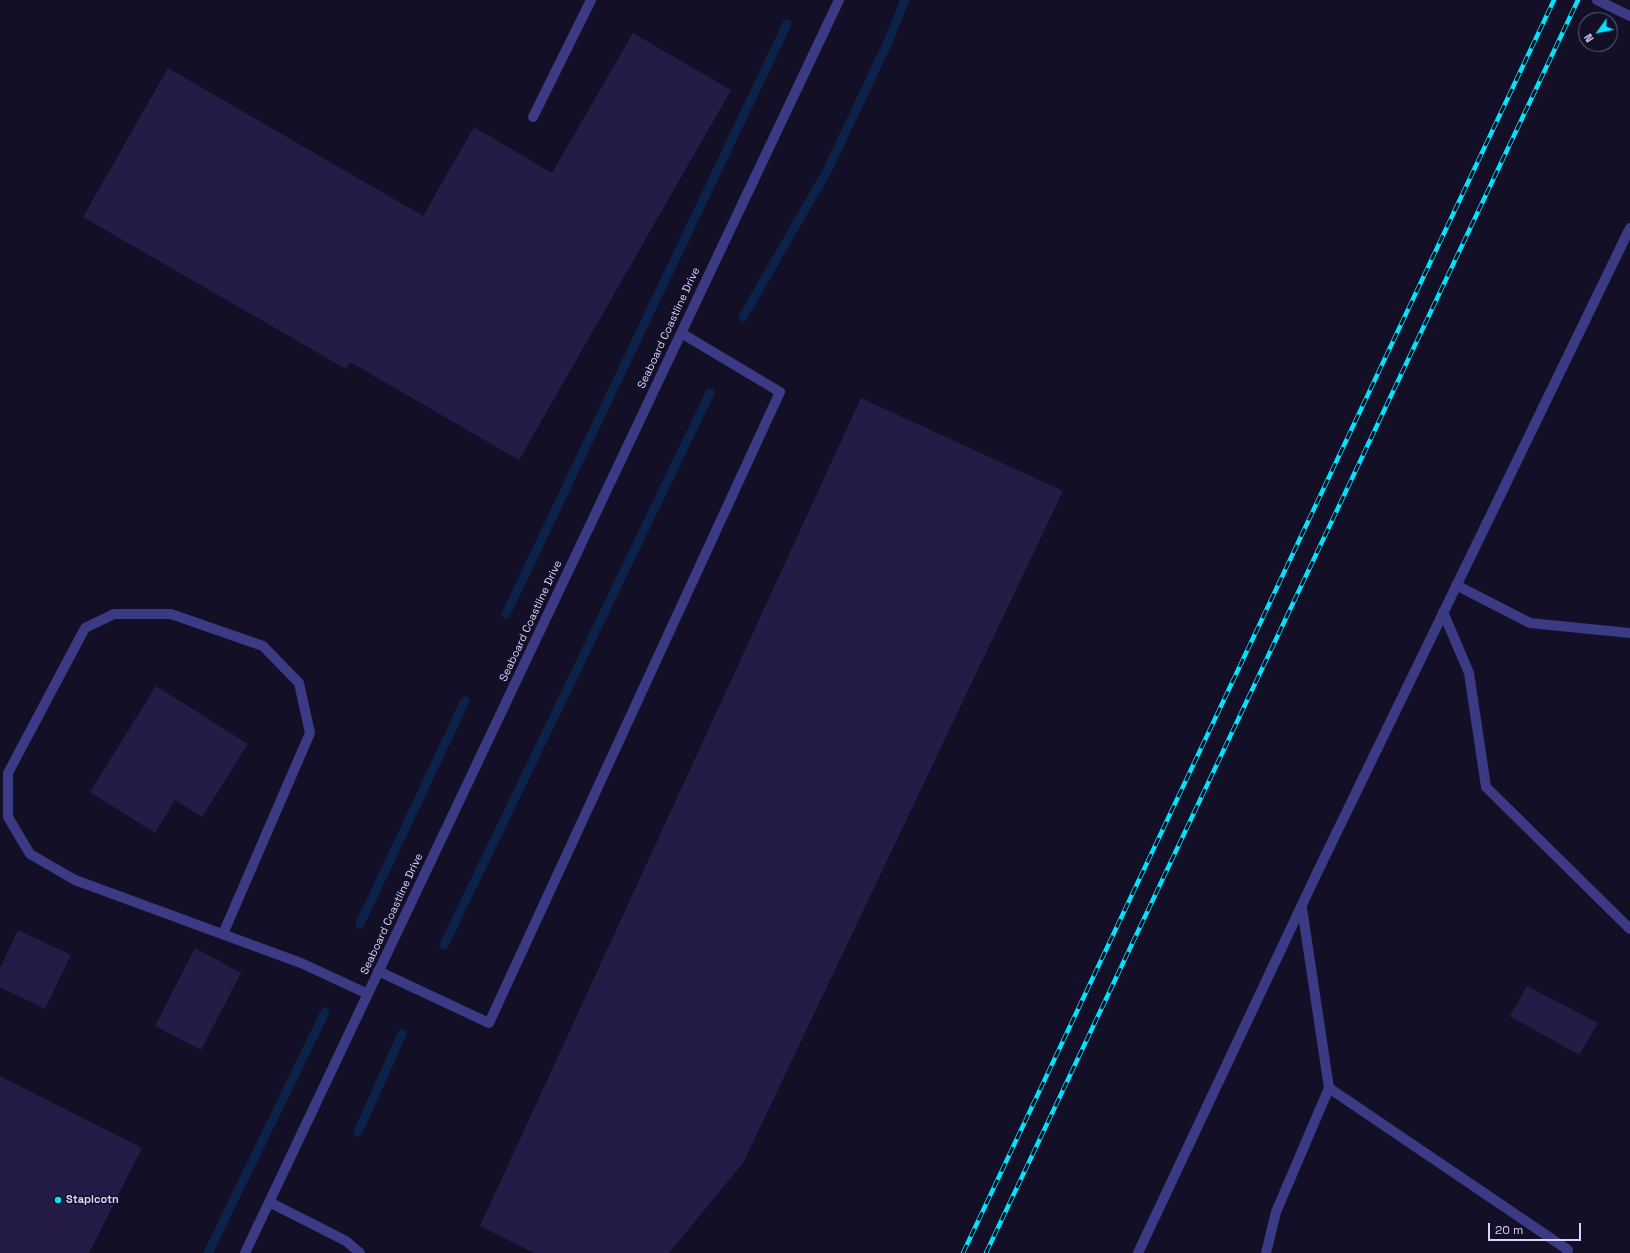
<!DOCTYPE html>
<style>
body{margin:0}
#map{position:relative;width:1630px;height:1253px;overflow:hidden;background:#130f26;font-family:"Space Grotesk",sans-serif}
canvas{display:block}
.north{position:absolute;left:1578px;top:12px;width:40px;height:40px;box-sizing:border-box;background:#130f26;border:1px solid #625e7d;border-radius:50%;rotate:237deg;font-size:11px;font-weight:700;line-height:16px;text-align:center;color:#d9d4ff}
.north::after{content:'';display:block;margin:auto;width:14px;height:18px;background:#00e5ff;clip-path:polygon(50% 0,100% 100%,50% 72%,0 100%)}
.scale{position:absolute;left:1488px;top:1223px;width:93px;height:18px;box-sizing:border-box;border:2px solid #d9d4ff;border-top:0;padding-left:5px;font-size:12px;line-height:14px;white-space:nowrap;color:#d9d4ff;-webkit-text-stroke:3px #130f26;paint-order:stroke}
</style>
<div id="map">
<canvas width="1630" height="1253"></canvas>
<div class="north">N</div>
<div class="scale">20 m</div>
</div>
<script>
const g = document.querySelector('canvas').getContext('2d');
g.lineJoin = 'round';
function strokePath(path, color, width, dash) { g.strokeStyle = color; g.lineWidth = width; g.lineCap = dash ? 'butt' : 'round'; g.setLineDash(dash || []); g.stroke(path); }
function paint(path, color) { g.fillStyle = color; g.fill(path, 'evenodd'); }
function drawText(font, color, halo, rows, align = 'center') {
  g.font = font + ' "Space Grotesk",sans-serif'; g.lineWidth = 3; g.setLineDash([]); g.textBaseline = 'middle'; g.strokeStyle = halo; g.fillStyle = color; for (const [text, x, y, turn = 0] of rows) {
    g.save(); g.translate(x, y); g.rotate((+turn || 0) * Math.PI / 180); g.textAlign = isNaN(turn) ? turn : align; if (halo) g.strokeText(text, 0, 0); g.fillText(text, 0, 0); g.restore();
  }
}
const stream = new Path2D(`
 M743,317L827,171L889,40L905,0
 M506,614L787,24
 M360,924L465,701
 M444,945L710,393
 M358,1132L402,1034
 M208,1253L325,1012`);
const building = new Path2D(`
 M633,33L731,90L519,460L350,362L346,369L83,217L168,68L423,216L474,127L552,173Z
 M861,398L1063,491L743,1163L669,1253H534L480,1226Z
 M156,686L248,744L202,817L175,800L155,833L90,792Z
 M18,930L71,955L45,1009L0,987V968Z
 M195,948L241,973L201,1050L155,1026Z
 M1527,986L1598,1023L1579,1055L1510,1016Z
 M0,1076L142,1148L89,1253H0Z`);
const minor = new Path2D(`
 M1597,0L1630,16
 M533,117L591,0
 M1456,585L1530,623L1630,633
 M1443,612L1469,673L1486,787L1630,929
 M223,934L310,733L299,683L263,646L171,614H114L85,628L8,773V817L30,854L75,880L301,963L368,994
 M378,971L489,1023L780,392L681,333
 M1329,1088L1568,1250L1567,1253
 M269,1202L346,1241L360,1253
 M245,1253L839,0
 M1138,1253L1316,875L1630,228
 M1266,1253L1276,1212L1329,1088L1302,908`);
const rail = new Path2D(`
 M963,1253L1554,0
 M986,1253L1578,0`);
const markers = [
 [58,1200,4,"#00e5ff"]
];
const streetNames = [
 ["Seaboard Coastline Drive",669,328,-65],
 ["Seaboard Coastline Drive",531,621,-65],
 ["Seaboard Coastline Drive",392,914,-65]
];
const poiNames = [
 ["Staplcotn",66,1200]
];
strokePath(stream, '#0c2248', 9);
paint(building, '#241b47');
strokePath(minor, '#3d3a85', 10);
strokePath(rail, '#00e5ff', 4.5);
strokePath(rail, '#130f26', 3, [9]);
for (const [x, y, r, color] of markers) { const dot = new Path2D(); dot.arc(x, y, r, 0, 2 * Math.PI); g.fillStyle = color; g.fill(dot); strokePath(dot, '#130f26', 1.5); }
drawText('11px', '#d9d4ff', '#130f26', streetNames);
drawText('bold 11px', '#d9d4ff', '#130f26', poiNames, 'left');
</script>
